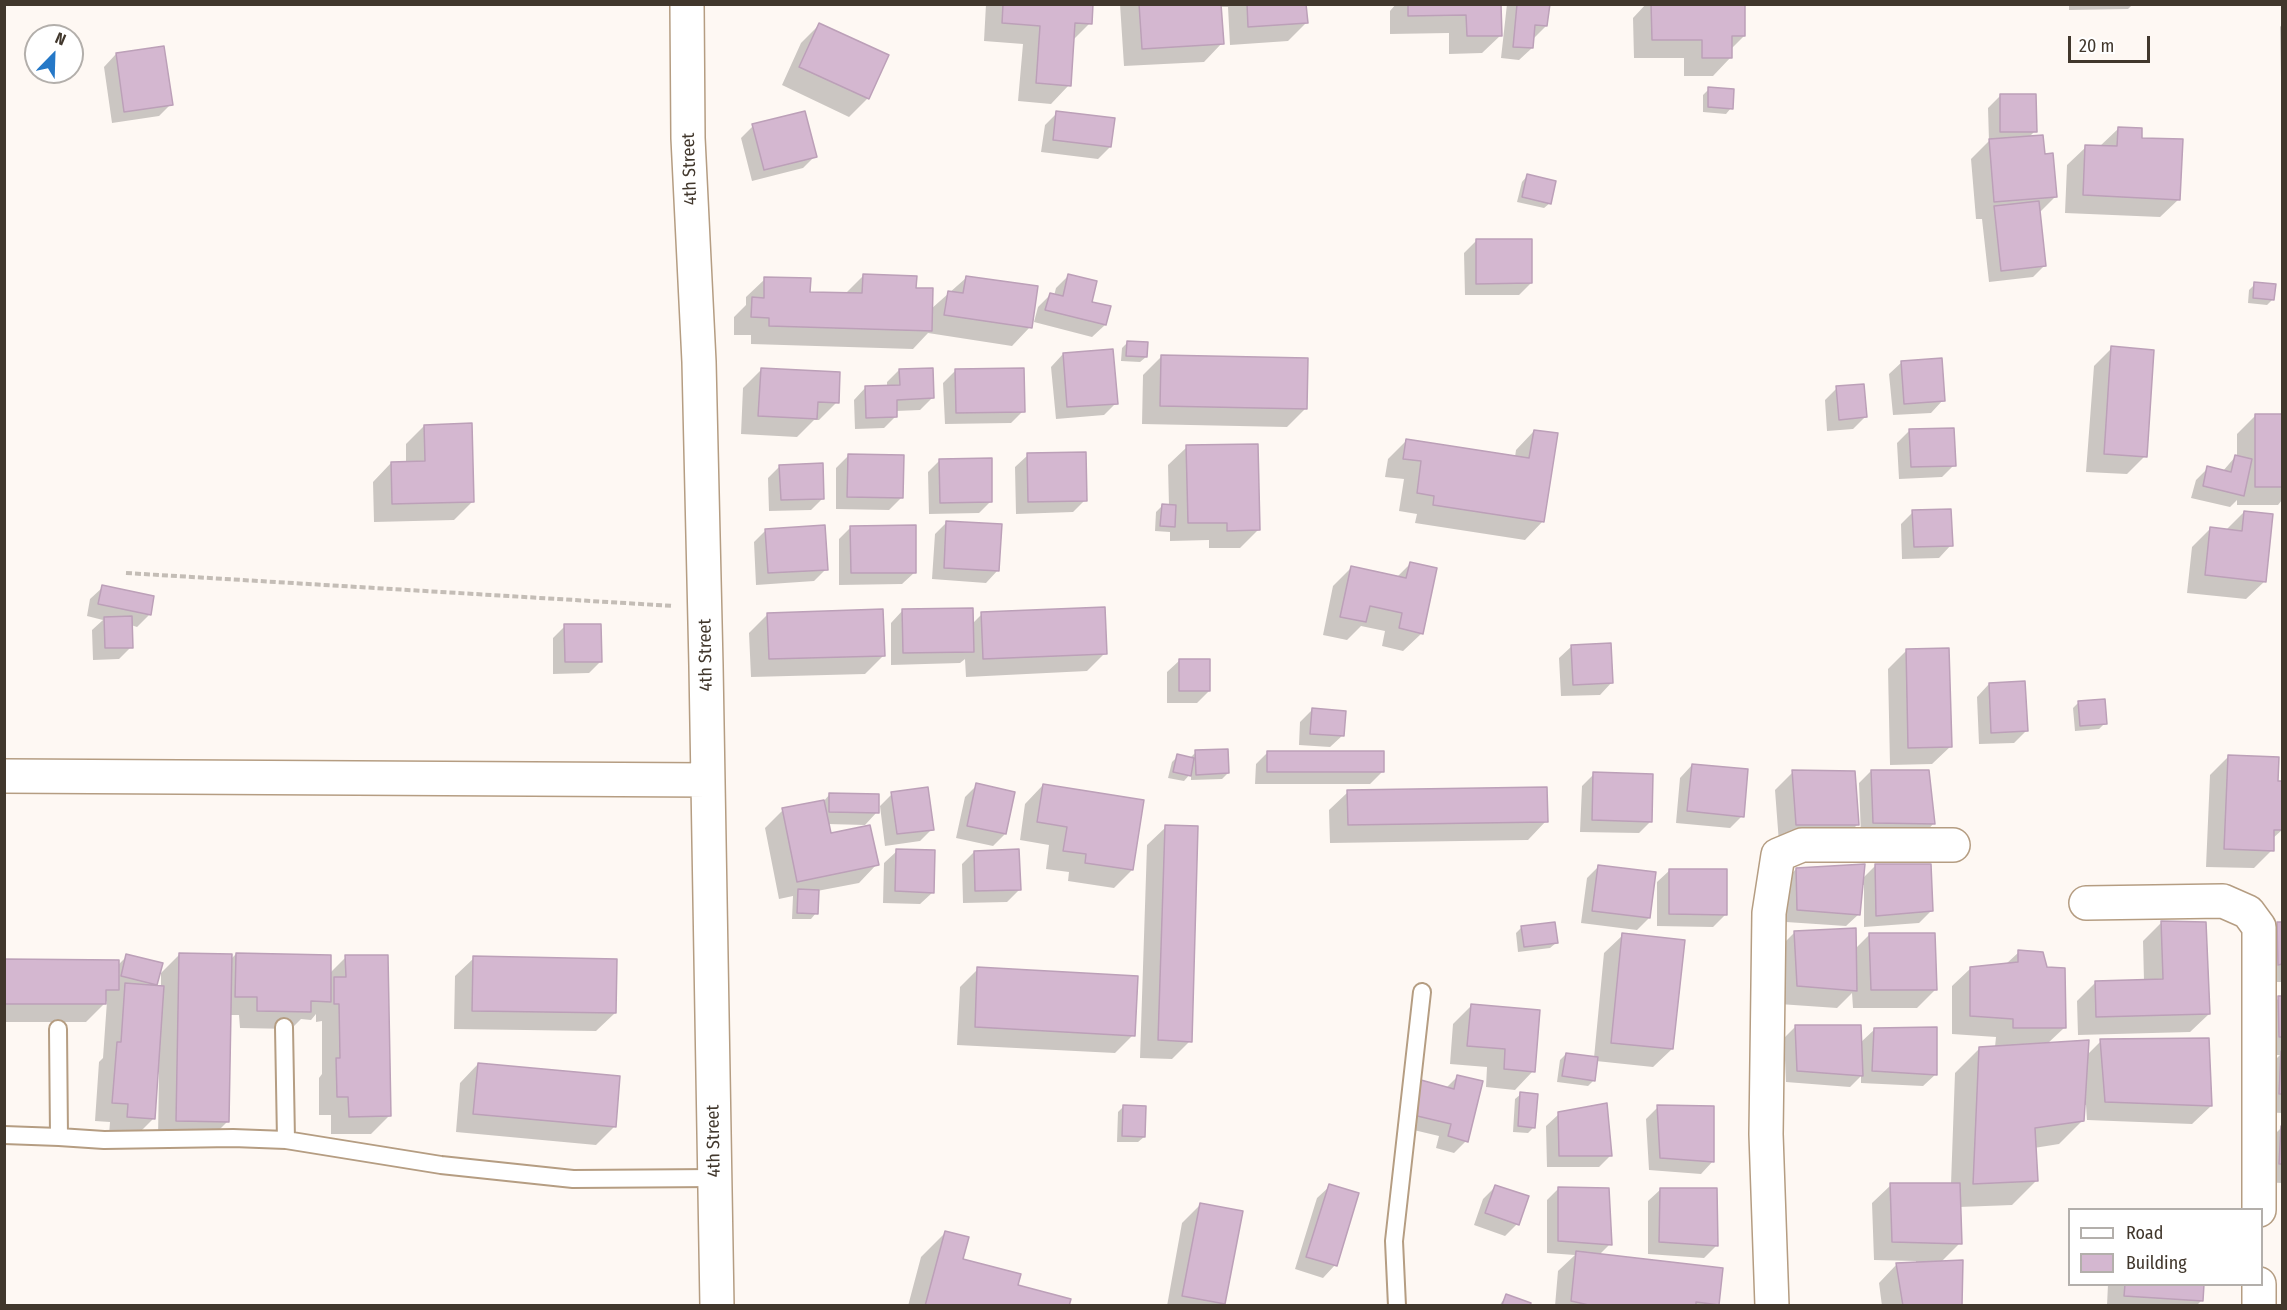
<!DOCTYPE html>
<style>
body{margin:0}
#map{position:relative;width:2287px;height:1310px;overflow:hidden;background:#fef8f3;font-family:"Fira Sans Condensed",sans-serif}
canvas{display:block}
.frame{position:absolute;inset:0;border:6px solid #41372c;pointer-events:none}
.legend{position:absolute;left:2068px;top:1208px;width:195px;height:78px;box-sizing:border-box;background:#fff;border:2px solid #b3afab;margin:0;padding:8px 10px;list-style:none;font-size:18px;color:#41372c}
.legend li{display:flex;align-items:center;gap:12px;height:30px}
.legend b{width:30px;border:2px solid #b3afab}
.north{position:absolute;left:24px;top:24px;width:60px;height:60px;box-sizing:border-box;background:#fff;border:2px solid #b3afab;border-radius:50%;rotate:23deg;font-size:16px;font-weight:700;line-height:24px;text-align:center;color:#41372c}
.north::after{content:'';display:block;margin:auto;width:21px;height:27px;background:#2578c7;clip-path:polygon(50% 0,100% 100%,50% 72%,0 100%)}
.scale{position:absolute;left:2068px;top:36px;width:82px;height:27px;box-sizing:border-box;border:3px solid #41372c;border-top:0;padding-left:8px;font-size:18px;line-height:21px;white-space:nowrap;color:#41372c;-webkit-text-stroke:4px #fff;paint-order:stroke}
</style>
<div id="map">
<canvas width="2287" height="1310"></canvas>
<div class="frame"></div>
<ul class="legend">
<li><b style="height:8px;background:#fff"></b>Road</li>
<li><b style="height:16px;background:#d4b7d0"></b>Building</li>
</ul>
<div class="north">N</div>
<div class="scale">20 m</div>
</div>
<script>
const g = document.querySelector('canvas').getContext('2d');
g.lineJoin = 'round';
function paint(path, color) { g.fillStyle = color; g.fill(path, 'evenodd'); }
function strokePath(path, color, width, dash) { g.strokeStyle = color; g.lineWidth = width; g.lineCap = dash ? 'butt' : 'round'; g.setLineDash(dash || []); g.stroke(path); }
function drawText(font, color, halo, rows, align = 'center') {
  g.font = font + ' "Fira Sans Condensed",sans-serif'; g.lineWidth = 6; g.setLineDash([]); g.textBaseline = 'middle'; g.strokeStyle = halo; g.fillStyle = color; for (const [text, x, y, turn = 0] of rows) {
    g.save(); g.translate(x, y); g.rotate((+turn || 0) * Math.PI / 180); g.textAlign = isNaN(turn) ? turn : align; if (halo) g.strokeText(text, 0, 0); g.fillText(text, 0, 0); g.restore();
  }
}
const shadow = new Path2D(`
 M986,4H1092L1090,23L1072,41L1069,85L1051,104L1018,101L1023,44L984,41Z
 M1120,4H1305L1306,23L1288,41L1230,45L1228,7H1220L1222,43L1204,62L1124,66Z
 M1396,4H1500L1501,35L1482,53L1449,54V33L1390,34V11Z
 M1507,4H1548L1546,26L1534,38L1532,48L1519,60L1501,58Z
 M1646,4H1743L1744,36L1731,49V57L1713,76H1684V58H1634L1633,18Z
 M2069,4H2133L2128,9L2069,10Z
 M2282,24V78H2281L2280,27Z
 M819,25L868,98L849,117L782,85L801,43Z
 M116,54L171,104L159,116L112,123L104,67Z
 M1709,89L1731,108L1726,114L1703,112V95Z
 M2000,96L2035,131L2029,137L2044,155L2056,196L2039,213L2045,265L2033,277L1989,282L1982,219H1976L1971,159L1989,141L1988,108Z
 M1057,113L1110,147L1098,159L1041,152L1045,125Z
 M753,126L815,156L803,168L752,181L741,138Z
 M2119,128L2179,199L2160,217L2065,213L2067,165L2086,147H2099Z
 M1527,176L1550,203L1544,208L1517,202L1522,182Z
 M1476,241L1531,283L1519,295H1465L1464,253Z
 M863,276L915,289L931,309L966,278L1030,327L1012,346L928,333L913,349L751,344V335H734V317L746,305V297L765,279L809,293L845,294Z
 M1068,276L1090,303L1109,307L1105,325L1092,337L1034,322L1038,307L1050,295L1054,296L1056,288Z
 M2255,284L2273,299L2267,305L2248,303L2249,290Z
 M1128,342L1146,357L1140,362L1121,361L1122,348Z
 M2112,348L2145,456L2127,474L2086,472L2094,366Z
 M1063,354L1116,403L1104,415L1056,419L1051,367Z
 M1161,357L1305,409L1287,427L1142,424L1143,375Z
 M1902,362L1943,400L1931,413L1893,415L1889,374Z
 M761,370L837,402L819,420H814L797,437L741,434L743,388Z
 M899,370L932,398L920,410L896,411V416L884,428L855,429L854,400L866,387H887V382Z
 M955,371L1023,411L1011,423L945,424L943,383Z
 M1837,388L1865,417L1853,429L1827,431L1825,400Z
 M2256,415H2282V500L2278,505H2237V500L2230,507L2191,498L2196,480L2208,468L2223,471L2235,457H2237V434Z
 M424,426L473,501L454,520L374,522L373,482L391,463H406V444Z
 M1910,430L1954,465L1942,477L1899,479L1897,443Z
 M1534,431L1543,521L1525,540L1415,523L1417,514L1399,511L1404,479L1385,477L1388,459L1406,441L1515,457L1516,450Z
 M1187,447L1259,529L1240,548H1209V540L1170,541V532L1155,531L1156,512L1162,506H1169L1168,465Z
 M1028,455L1085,500L1073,512L1016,514L1015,467Z
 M848,456L901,498L889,510L836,509V468Z
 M940,460L991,501L979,513L929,514L928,472Z
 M780,466L823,498L811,510L769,511L768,478Z
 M1913,512L1951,545L1939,558L1902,559L1901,524Z
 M2244,512L2265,581L2246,599L2187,593L2192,547L2210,529L2226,530Z
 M947,522L998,570L986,583L932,579L935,534Z
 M851,527L915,572L902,584L839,585V539Z
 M766,530L826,569L814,581L756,585L754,542Z
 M1410,564L1422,633L1403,651L1382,646L1385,631L1361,626L1347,640L1323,635L1333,586L1351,568L1397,577Z
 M103,587L149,615L137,627L131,625V647L119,659L93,660L92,630L103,620L87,616L90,599Z
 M903,610L972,624L982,614L1105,653L1087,671L966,677L965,659L960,663L891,665V623Z
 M767,615L884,655L865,674L751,677L749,633Z
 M565,626L601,661L589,673L553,674V638Z
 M1572,646L1612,682L1600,695L1561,696L1559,658Z
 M1906,651L1951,746L1932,764L1890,765L1888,669Z
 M1180,660L1209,691L1197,703H1167V672Z
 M1989,684L2026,731L2014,743L1979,744L1977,697Z
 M2078,703L2105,723L2099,729L2075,731L2073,708Z
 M1312,710L1343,735L1330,747L1299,745L1300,722Z
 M1196,752L1228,773L1222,779L1191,780V773L1184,781L1168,778L1172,762L1178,756L1190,758Z
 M1268,752L1382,772L1370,784H1255L1256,764Z
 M2228,757L2276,782H2282V830L2272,839V850L2254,868L2206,867L2210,775Z
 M1692,765L1742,816L1730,828L1676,823L1680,778Z
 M1871,771L1934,823L1922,836L1861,835L1859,783Z
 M1793,772L1857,825L1839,843H1779L1775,790Z
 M1594,774L1651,821L1639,833L1580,832L1582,786Z
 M977,785L1005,834L993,846L956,838L965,797Z
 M1043,785L1132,870L1114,888L1068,881L1069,872L1046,869L1049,845L1020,840L1025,804Z
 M1348,792L1546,821L1528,840L1330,843L1329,810Z
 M830,794L877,812L865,825L827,824L830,835L877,864L859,883L817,891L816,913L811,919H792L793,896L779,899L765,828L783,810L823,802Z
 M892,794L932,829L920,841L885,846L880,806Z
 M1166,827L1190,1041L1172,1059L1140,1058L1147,845Z
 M897,851L933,892L920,904L883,903L884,863Z
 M974,852L1019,890L1007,902L963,903L962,864Z
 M1876,865L1932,910L1919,923L1864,927V885H1862L1859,914L1846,926L1786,922L1784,882L1796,869L1862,879Z
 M1599,866L1649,918L1637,930L1581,923L1587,878Z
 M1670,870L1726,914L1713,927L1657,926V882Z
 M2161,923L2209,1014L2190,1032L2078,1035L2077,1001L2095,983L2144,981L2143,941Z
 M2278,923H2282V982H2260L2259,942Z
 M1521,928L1556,943L1550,948L1518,952L1516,933Z
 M1795,932L1855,949L1869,935L1936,989L1917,1008H1853L1852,993L1837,1008L1779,1004L1776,951Z
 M1623,935L1672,1049L1653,1067L1596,1061L1594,1080L1588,1086L1557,1082L1560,1060L1566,1054L1594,1058L1604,953Z
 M2019,952L2064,1028L2047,1044L2086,1056L2101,1041L2211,1106L2192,1124L2087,1120L2086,1105H2084L2083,1120L2059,1144L2034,1148L2036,1181L2012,1205L1959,1207L1960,1243L1941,1262L1960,1306H1882L1879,1283L1897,1264H1916V1261L1874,1260L1872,1203L1891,1185L1951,1184L1955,1073L1980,1048L1995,1047L1996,1037L1952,1034V986L1971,968L2006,964Z
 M236,954L330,973L346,957L389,1116L371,1134H331V1115H319V1078L322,1074V1021L316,1022V1014L311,1020L301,1019L291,1029L240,1028L239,1015H229L227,1122L209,1140L158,1139L159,1072H157L153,1119L135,1137L109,1135L110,1122L95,1121L99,1062L103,1058L107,1001L86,1022H4V961L118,965L127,956L156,985L154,987H161V973L179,955L230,960Z
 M474,958L615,1013L596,1031L454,1029L455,976Z
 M978,969L1133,1035L1115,1053L957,1045L960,987Z
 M2279,998H2282V1113L2262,1112L2264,1071L2280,1055H2261V1016Z
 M1471,1006L1533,1071L1515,1090L1486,1087L1487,1067L1450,1064L1453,1024Z
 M1796,1026L1860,1043L1875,1029L1936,1074L1923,1086L1861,1083V1076L1850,1087L1786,1082L1784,1038Z
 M478,1064L614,1127L596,1145L456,1132L460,1083Z
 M1458,1076L1466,1141L1454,1153L1436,1148L1439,1136L1401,1127L1409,1094L1421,1082L1446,1088Z
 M1521,1094L1534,1127L1528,1133L1513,1132L1515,1099Z
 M1124,1106L1144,1137L1138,1142H1117L1118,1112Z
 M1658,1107L1713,1161L1701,1174L1649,1170L1646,1119Z
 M1559,1114L1611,1155L1599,1167H1547L1546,1126Z
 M2281,1128L2282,1183L2261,1182L2263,1146Z
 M1330,1186L1335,1265L1323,1278L1295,1269L1317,1198Z
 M1495,1187L1517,1224L1505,1236L1474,1225L1483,1199Z
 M1559,1188L1610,1244L1599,1255L1718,1304L1555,1306L1558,1271L1575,1255L1547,1253V1200Z
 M1661,1189L1716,1246L1704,1258L1648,1254V1201Z
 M1200,1205L1224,1304L1222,1306H1167L1182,1223Z
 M945,1233L961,1260L1016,1286L1067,1306H908L921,1257Z
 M2108,1284H2202V1300L2196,1306H2107Z
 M1506,1296L1528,1306H1499Z`);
const building = new Path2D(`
 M1003,4H1093L1092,24L1075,23L1071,86L1036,83L1040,26L1002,23Z
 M1139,4H1221L1224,44L1142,49Z
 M1247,4H1306L1308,23L1248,27Z
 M1408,4H1501L1502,36H1467L1466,15L1408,16Z
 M1517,4H1550L1547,26L1535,25L1533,48L1513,47Z
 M1651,4H1745V36H1732V58H1702V40H1652Z
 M819,23L889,55L869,99L799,67Z
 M164,46L173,105L124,112L116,53Z
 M1708,87L1734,89L1733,109L1708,107Z
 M2000,94H2036L2037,132H2000Z
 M805,111L817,157L764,170L752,124Z
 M1056,111L1115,118L1111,147L1053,140Z
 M2118,127L2142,128V138L2183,139L2180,200L2083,195L2085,145L2117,146Z
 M2043,135L2045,154L2053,153L2057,197L1994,202L1989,139Z
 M1527,174L1556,181L1551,204L1522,197Z
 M2039,201L2046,266L2001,271L1994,206Z
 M1476,239H1532V283L1476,284Z
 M863,274L917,276L916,288H933L932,331L769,326V318L751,317L752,297L764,298V277L811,278L810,292L862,293Z
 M1068,274L1097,281L1092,302L1111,306L1106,325L1045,310L1050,293L1063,296Z
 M966,276L1038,286L1032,328L944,315L948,291L963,293Z
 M2254,282L2276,284L2274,300L2253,298Z
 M1127,341L1148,342L1147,357L1126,356Z
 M2111,346L2154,350L2147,457L2104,454Z
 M1113,349L1118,404L1067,407L1063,353Z
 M1161,355L1308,358L1307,409L1160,406Z
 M1942,358L1945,401L1904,404L1901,361Z
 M761,368L840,372L839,403L818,402L817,419L758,416Z
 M933,368L934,398L897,400V417L866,418L865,386L900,385L899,369Z
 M1024,368L1025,412L956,413L955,369Z
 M1864,384L1867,417L1839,420L1836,386Z
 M2255,414H2282V487H2255Z
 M472,423L474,502L392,504L391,462L425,461L424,425Z
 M1954,428L1956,466L1911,467L1909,429Z
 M1534,430L1558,433L1544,522L1433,505L1434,496L1417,493L1421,461L1403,459L1406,439L1529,458Z
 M1258,444L1260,530L1227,531V523H1188L1186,445Z
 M1086,452L1087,501L1028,502L1027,453Z
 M848,454L904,455L903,498L847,497Z
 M2235,455L2252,459L2244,496L2203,486L2207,466L2231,472Z
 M992,458V502L940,503L939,459Z
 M823,463L824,499L781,500L779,465Z
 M1162,504L1176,505L1175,527L1160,526Z
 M1951,509L1953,546L1914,547L1912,510Z
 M2244,511L2273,514L2266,582L2205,575L2210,527L2242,531Z
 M946,521L1002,524L999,571L944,568Z
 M825,525L828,570L768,573L765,529Z
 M916,525V573H851L850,526Z
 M1410,562L1437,568L1423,634L1399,628L1402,613L1370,606L1366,622L1340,617L1351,566L1406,578Z
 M102,585L154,596L151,615L98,604Z
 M1105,607L1107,654L983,659L981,612Z
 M973,608L974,652L903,653L902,609Z
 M883,609L885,656L769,659L767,613Z
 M132,616L133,648H105L104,617Z
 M564,624H601L602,662H565Z
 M1611,643L1613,683L1573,685L1571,645Z
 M1949,648L1952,747L1908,748L1906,649Z
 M1179,659H1210V691H1179Z
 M2025,681L2028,731L1991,733L1989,683Z
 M2105,699L2107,724L2080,726L2078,701Z
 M1312,708L1346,711L1344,736L1310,734Z
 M1228,749L1229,773L1196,775L1195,750Z
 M1267,751H1384V772H1267Z
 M1177,754L1194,758L1191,776L1173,772Z
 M2228,755L2279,757L2278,781H2282V830H2274V851L2224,849Z
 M1692,764L1748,769L1744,817L1687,811Z
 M1792,770L1855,771L1859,825H1796Z
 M1871,770H1929L1935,824L1873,823Z
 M1593,772L1653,774L1652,822L1592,820Z
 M976,783L1015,792L1006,834L967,826Z
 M1043,784L1144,800L1133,870L1085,863L1086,854L1063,851L1067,827L1037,822Z
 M928,787L934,830L897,834L891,792Z
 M1547,787L1548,822L1348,825L1347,790Z
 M829,793L879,794V813L829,812Z
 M824,800L831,833L870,825L879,865L797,882L782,808Z
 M1165,825L1198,826L1192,1042L1158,1040Z
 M896,849L935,850L934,893L895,891Z
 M1019,849L1021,890L975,891L974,851Z
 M1865,864L1860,915L1797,910L1796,868Z
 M1875,864H1931L1933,911L1876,916Z
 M1598,865L1656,872L1650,918L1592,911Z
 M1669,869H1727V915L1669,914Z
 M798,889L819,890L818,914L797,913Z
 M2161,921L2206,922L2210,1014L2096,1017L2095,981L2163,979Z
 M1555,922L1558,943L1524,947L1521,926Z
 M2277,922H2282V964L2278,965Z
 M1856,928L1857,991L1797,986L1794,931Z
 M1622,933L1685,940L1673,1049L1611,1043Z
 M1869,933H1935L1937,990H1871Z
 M2018,950L2043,952L2047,967L2065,968L2066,1028H2013V1019L1970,1016V967L2018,962Z
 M179,953L232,954L229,1122L176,1121Z
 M236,953L331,955V1002L311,1001V1012L257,1011V997H235Z
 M126,954L163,963L157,985L121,976Z
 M345,955H388L391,1116L349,1117L348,1097H337L336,1058H340L339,1004H334V977H346Z
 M473,956L617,959L616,1013L472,1011Z
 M4,959L119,960V990H106V1004H4Z
 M977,967L1138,976L1135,1036L975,1027Z
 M125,983L164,986L155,1119L127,1117L128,1104L112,1103L117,1042H121Z
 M2278,996H2282V1037H2279Z
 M1471,1004L1540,1010L1535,1072L1504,1069L1505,1049L1467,1046Z
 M1795,1025H1861L1863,1076L1797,1071Z
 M1937,1027V1075L1872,1071L1874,1028Z
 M2209,1038L2212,1106L2105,1102L2100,1039Z
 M2089,1040L2084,1121L2035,1128L2038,1181L1973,1184L1979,1047Z
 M2281,1051H2282V1094H2279Z
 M1566,1053L1598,1057L1595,1081L1562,1076Z
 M478,1063L620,1076L616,1127L473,1114Z
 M1457,1075L1483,1081L1468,1142L1448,1136L1451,1124L1413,1115L1421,1080L1454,1089Z
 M1520,1092L1538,1094L1535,1128L1518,1126Z
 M1607,1103L1612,1156H1559L1558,1112Z
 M1123,1105L1146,1106L1145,1137L1122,1136Z
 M1657,1105L1714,1106V1162L1660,1158Z
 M2281,1126L2282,1127V1164H2279Z
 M1890,1183H1960L1962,1244L1892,1242Z
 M1329,1184L1359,1193L1337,1266L1306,1257Z
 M1495,1185L1529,1196L1519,1225L1485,1213Z
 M1558,1187L1609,1188L1612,1245L1558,1241Z
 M1660,1188H1717L1718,1246L1659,1242Z
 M1200,1203L1243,1211L1225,1304L1182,1296Z
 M945,1231L969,1237L963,1259L1021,1274L1018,1285L1071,1299L1069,1306H925Z
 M1576,1251L1723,1268L1719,1305L1696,1302V1306H1593L1571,1301Z
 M1963,1260L1962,1306H1903L1896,1263Z
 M2125,1284H2204L2203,1301L2124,1296Z
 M1506,1294L1531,1303L1530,1306L1502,1305Z`);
const path = new Path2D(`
 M126,573L674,606`);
const service = new Path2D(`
 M284,1027L286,1140
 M58,1029L59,1137L104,1140L233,1138L286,1140L441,1165L573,1179L715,1178
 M4,1135L59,1137
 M1397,1306L1394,1241L1422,992`);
const minor = new Path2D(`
 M687,4L688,138L699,362L706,666L717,1306
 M4,776L708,780
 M2086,903L2223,901L2248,912L2259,927V1210
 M2259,1284V1306
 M1772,1306L1766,1134L1769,913L1778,855L1802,845H1953`);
const streetNames = [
 ["4th Street",690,169,-92],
 ["4th Street",706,655,-91],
 ["4th Street",714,1141,-91]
];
paint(shadow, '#0003');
paint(building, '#d4b7d0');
strokePath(building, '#bca0b8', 1.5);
strokePath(service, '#b59d82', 20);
strokePath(minor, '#b59d82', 36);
strokePath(path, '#c4bdb6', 4, [6, 3]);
strokePath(service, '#fff', 16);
strokePath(minor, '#fff', 33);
drawText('18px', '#41372c', '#fff', streetNames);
</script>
